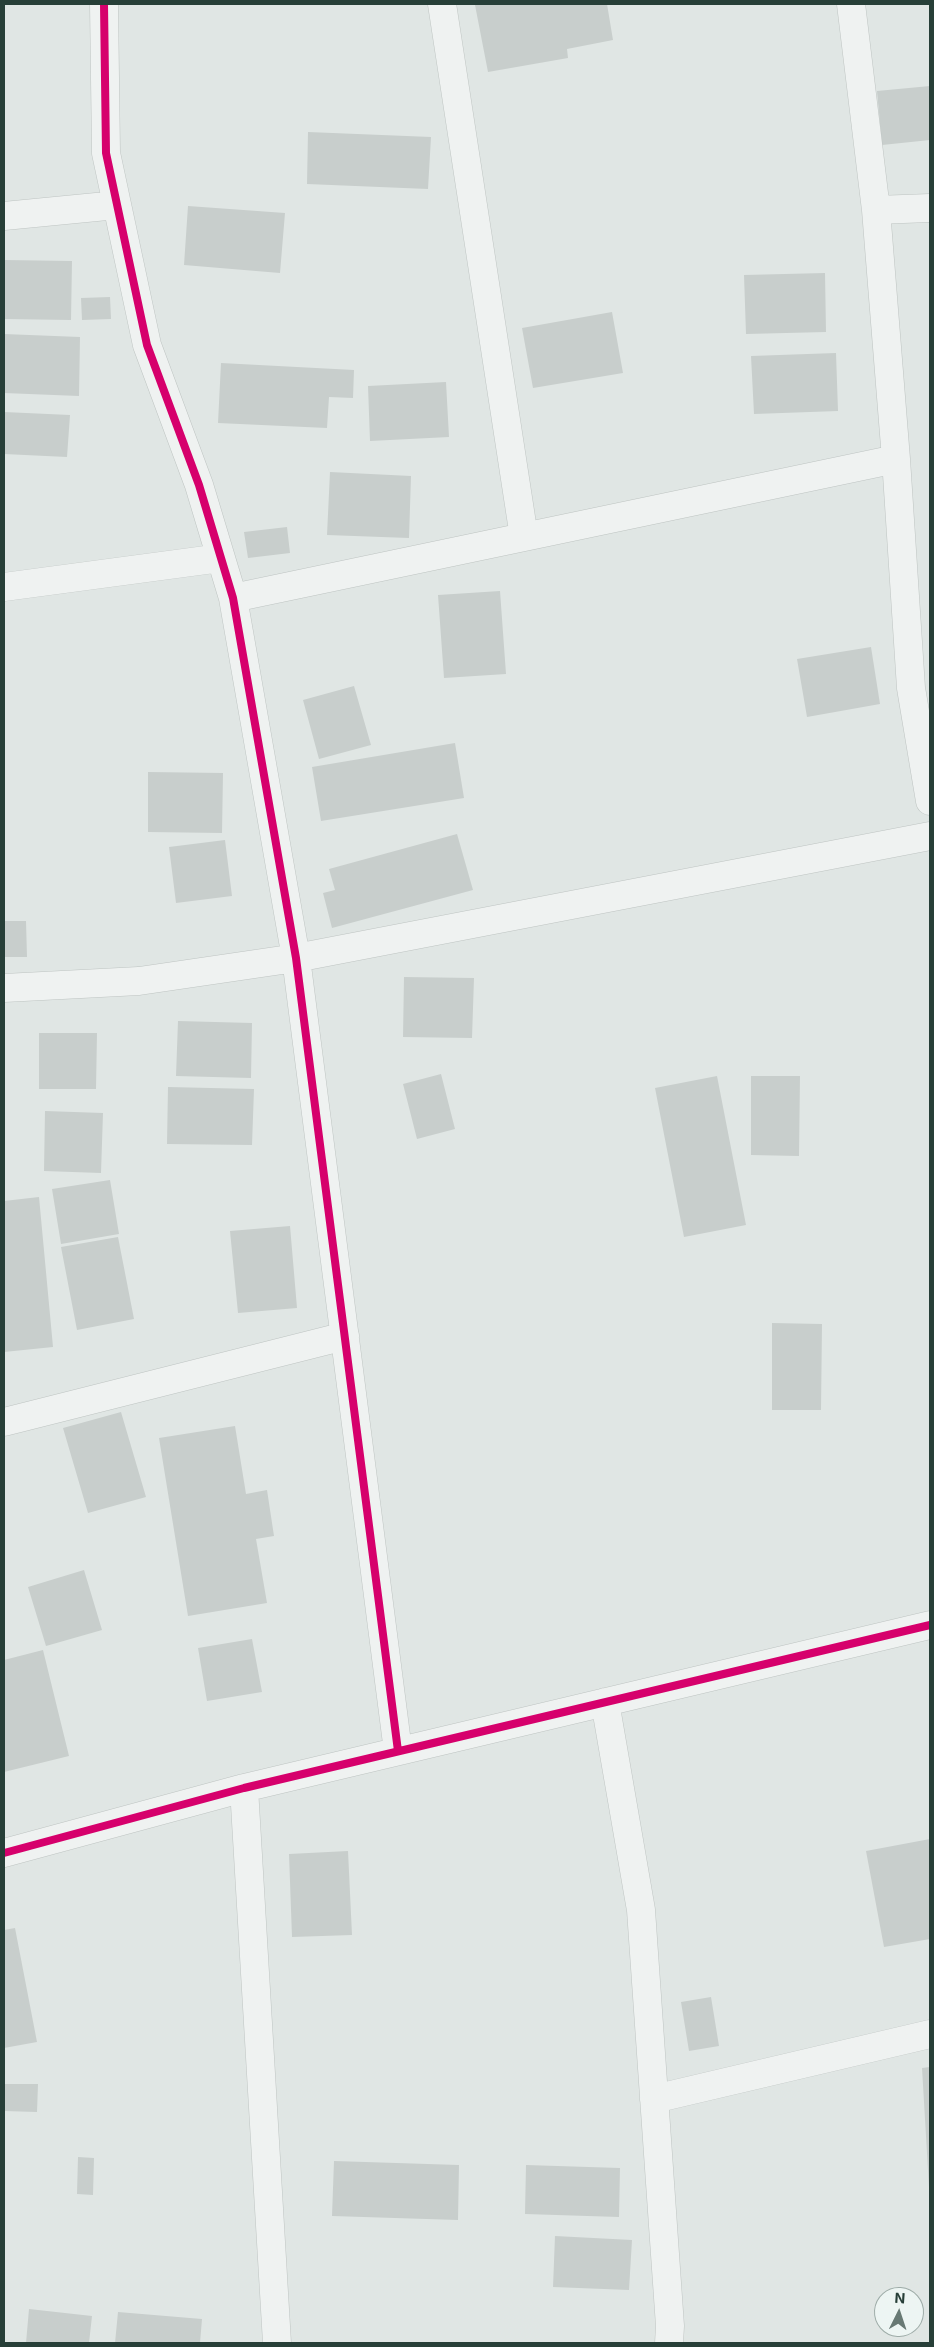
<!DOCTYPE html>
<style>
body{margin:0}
#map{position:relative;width:934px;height:2347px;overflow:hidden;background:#e0e6e4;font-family:Inter,sans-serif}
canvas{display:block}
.frame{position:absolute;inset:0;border:5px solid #273f38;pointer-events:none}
.north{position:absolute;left:874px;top:2287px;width:50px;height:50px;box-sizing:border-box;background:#edf5f3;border:1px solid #9eaca8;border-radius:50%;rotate:4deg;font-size:14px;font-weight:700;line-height:20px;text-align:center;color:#273f38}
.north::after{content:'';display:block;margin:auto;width:18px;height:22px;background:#687974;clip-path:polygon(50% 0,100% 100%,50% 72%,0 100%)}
</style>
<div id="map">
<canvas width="934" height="2347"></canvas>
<div class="frame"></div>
<div class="north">N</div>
</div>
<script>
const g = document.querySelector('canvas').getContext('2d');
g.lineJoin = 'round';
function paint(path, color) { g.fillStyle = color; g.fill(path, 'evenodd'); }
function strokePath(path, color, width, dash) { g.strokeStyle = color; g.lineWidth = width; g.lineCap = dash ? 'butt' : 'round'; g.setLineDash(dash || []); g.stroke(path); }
const building = new Path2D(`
 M482,4H607L613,40L567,49L568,58L488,72L475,5Z
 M930,86V140L882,145L877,91Z
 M308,132L431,137L428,189L307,184Z
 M188,206L285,213L280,273L184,265Z
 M4,260L72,261L71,320L4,319Z
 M825,273L826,332L746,334L744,275Z
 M110,297L111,319L82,320L81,298Z
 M612,312L623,373L533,388L522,328Z
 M4,334L80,337L79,396L4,393Z
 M836,353L838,411L754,414L751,356Z
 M221,363L354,370L353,398L329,397L327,428L218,423Z
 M446,382L449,437L370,441L368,386Z
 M4,412L70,415L67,457L4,454Z
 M330,472L411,476L409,538L327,535Z
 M287,527L290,553L248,558L244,532Z
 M500,591L506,674L444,678L438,595Z
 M871,647L880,704L807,717L797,659Z
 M354,686L371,745L319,759L303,700Z
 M455,743L464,798L321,821L312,767Z
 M148,772L223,773L222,833L148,832Z
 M457,834L473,890L332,928L323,893L335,890L329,869Z
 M225,840L232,896L176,903L169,847Z
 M4,921H26L27,957H4Z
 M404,977L474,978L472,1038L403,1037Z
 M178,1021L252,1023L251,1078L176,1076Z
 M39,1033H97L96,1089H39Z
 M441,1074L455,1129L417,1139L403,1084Z
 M717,1076L746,1225L684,1237L655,1088Z
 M751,1076H800L799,1156L751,1155Z
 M168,1087L254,1089L252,1145L167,1144Z
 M45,1111L103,1113L101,1173L44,1171Z
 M110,1180L119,1234L61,1244L52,1189Z
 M39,1197L53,1347L4,1352V1201Z
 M290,1226L297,1308L238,1313L230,1231Z
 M118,1237L134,1319L77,1330L61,1247Z
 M772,1323L822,1324L821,1410H772Z
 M121,1412L146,1497L88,1513L63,1428Z
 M235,1426L246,1494L267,1490L274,1536L256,1539L267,1603L188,1616L159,1438Z
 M84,1570L102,1630L46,1646L28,1587Z
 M252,1639L262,1692L207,1701L198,1648Z
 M43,1650L69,1756L4,1772V1660Z
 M930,1839V1939L884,1947L866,1851Z
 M348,1851L352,1935L292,1937L289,1854Z
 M15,1928L37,2042L4,2048V1930Z
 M711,1997L719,2046L689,2051L681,2002Z
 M930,2067V2186L929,2187L922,2068Z
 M4,2084H38L37,2112L4,2111Z
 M78,2157L94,2158L93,2195L77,2194Z
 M334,2161L459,2165L458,2220L332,2216Z
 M526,2165L620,2168L619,2217L525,2214Z
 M555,2236L632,2240L629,2290L553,2287Z
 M29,2309L92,2316L89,2343H26Z
 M118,2312L202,2319L200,2343H115Z`);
const street = new Path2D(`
 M104,4L106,153L147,345L199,485L233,598L296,958L398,1751
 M442,4L524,537
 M851,4L876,210L896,459L911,688L930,801
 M876,210L930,208
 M4,216L117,205
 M4,587L221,558
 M233,598L896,459
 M4,988L139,981L296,958L930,836
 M4,1422L345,1336
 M605,1702L641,1910L670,2326L669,2343
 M244,1788L277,2343
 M4,1853L244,1788L930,1625
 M654,2099L930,2034`);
const cycleway = new Path2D(`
 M104,4L106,153L147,345L199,485L233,598L296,958L398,1751
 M4,1853L244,1788L930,1625`);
paint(building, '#c8cecc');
strokePath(street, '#bec4c2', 29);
strokePath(street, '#eff2f1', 28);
strokePath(cycleway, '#d6006c', 8);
</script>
